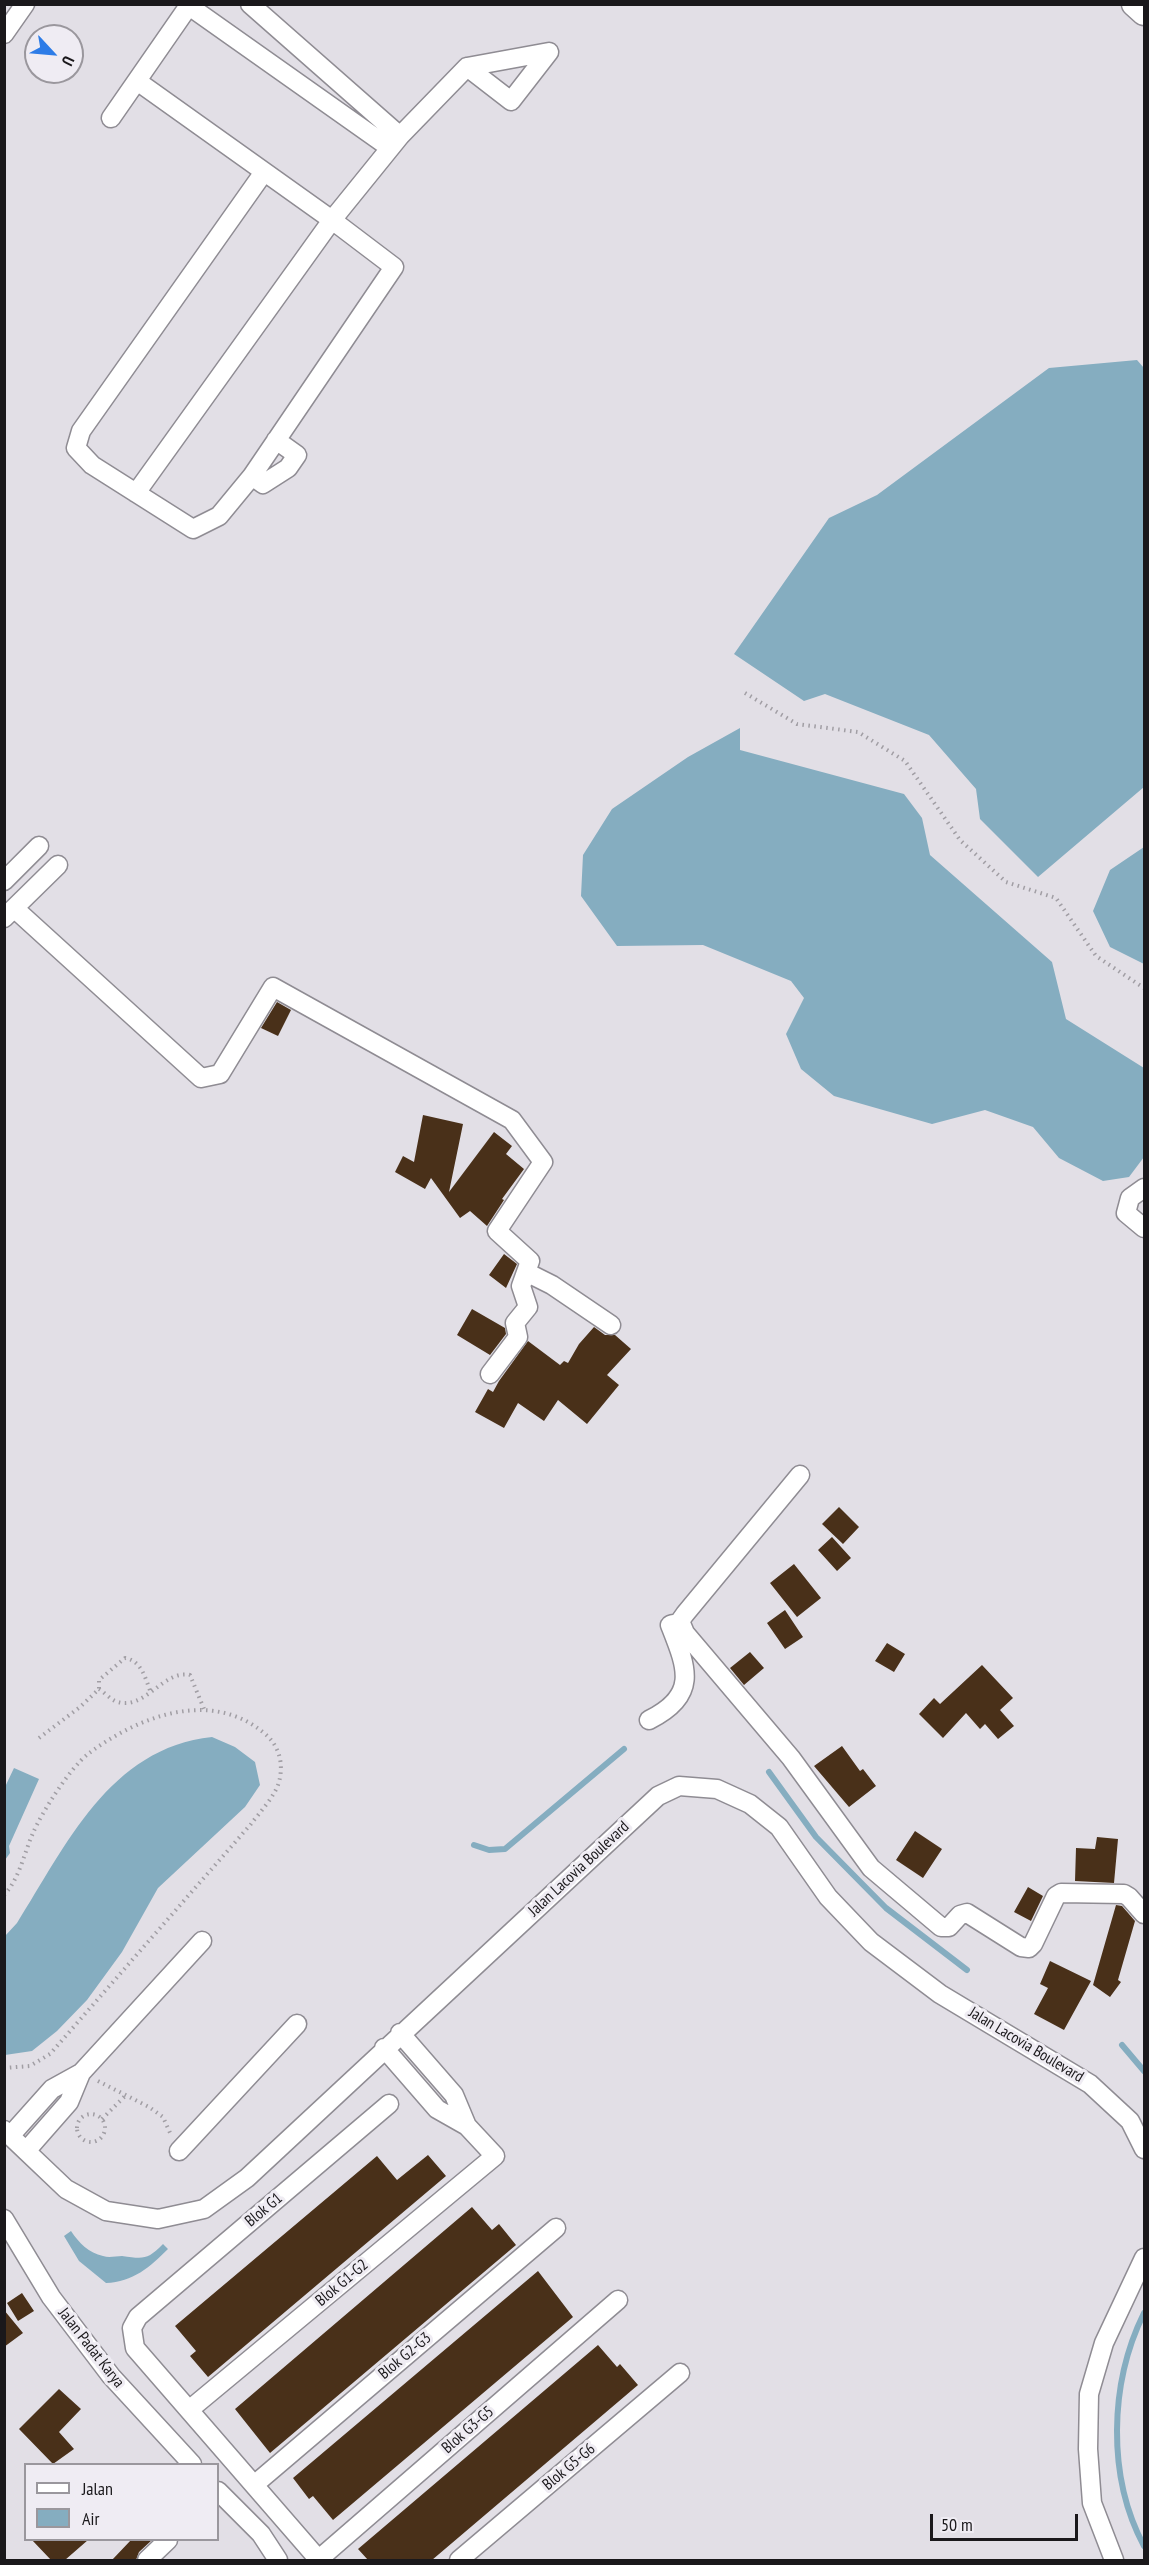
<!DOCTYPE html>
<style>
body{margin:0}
#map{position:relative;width:1149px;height:2565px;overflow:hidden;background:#e2dfe6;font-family:"PT Sans Narrow",sans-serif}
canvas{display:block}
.frame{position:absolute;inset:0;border:6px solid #1a181b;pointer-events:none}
.legend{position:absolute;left:24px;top:2463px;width:195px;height:78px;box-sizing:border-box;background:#efecf3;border:2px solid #9a979d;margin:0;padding:8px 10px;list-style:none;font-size:18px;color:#1a181b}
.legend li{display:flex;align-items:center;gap:12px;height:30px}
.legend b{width:30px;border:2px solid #9a979d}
.north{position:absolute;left:24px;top:24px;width:60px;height:60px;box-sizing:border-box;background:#efecf3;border:2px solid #9a979d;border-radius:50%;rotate:116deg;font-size:16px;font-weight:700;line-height:24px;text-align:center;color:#1a181b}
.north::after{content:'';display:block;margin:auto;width:21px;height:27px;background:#2d7ce7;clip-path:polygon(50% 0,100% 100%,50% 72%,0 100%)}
.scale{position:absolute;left:930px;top:2514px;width:148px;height:27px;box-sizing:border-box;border:3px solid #1a181b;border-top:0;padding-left:8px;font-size:18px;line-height:21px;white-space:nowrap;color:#1a181b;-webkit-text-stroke:4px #efecf3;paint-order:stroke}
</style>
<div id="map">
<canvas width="1149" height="2565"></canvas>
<div class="frame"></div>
<ul class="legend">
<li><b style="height:8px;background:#fff"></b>Jalan</li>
<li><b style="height:16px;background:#85adc0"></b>Air</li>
</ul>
<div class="north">U</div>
<div class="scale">50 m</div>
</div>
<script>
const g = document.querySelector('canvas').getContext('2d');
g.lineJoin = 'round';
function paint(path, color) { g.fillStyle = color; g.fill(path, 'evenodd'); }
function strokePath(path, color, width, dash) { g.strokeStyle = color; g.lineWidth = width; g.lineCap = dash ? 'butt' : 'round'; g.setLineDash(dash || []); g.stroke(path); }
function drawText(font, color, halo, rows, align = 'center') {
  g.font = font + ' "PT Sans Narrow",sans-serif'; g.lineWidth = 6; g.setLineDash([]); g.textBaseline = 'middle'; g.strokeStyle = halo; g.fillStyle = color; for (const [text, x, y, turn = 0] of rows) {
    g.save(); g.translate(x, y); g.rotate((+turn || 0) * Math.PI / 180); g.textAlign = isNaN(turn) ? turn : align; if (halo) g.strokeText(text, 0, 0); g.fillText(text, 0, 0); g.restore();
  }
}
const water = new Path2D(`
 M1137,360L1144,368V787L1038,877L980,819L976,789L929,735L825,694L804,701L734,654L829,518L877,495L1049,368Z
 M740,728V750L904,794L922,818L930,855L1052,962L1066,1019L1144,1068V1157L1129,1177L1103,1181L1059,1158L1033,1127L985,1110L932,1124L834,1096L801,1069L786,1034L804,998L791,981L703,945L617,946L581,896L583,855L612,809L688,757Z
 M1144,847V964L1110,947L1093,911L1110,870Z
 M212,1737L235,1747L255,1762L260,1785L245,1807L158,1888L122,1952L87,2000L57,2031L32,2051L5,2055V1936L17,1923C66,1846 109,1748 212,1737Z
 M14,1768L39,1779L9,1846L10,1853L5,1860V1787Z
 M71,2231C79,2243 89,2253 103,2256C109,2258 116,2256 122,2256C144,2259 147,2260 163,2244L168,2249C150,2267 133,2282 106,2283L79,2261L64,2236Z`);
const stream = new Path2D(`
 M769,1772L816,1837L886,1908L967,1970
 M474,1845L489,1850L505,1849L624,1749
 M1122,2045L1144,2071
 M1144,2313C1109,2384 1107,2477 1144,2546`);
const building = new Path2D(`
 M277,1002L291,1010L278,1036L261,1028Z
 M423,1115L463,1124L449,1192L494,1132L512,1146L506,1154L524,1169L502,1199L504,1200L487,1226L470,1211L460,1218L431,1178L425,1189L395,1172L403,1156L414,1162Z
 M504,1254L517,1264L506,1288L489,1275Z
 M472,1309L505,1328L506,1334L490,1355L457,1335Z
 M594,1327L605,1335H615L631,1349L607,1375L619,1385L587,1424L558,1400L544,1421L518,1403L504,1428L475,1412L488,1389L493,1392L499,1381L528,1341L560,1365L564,1361L568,1363L579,1344Z
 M839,1507L859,1527L843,1544L822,1524Z
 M832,1537L851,1558L837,1571L818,1550Z
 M794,1564L821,1598L797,1617L770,1583Z
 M785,1610L803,1637L785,1649L767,1623Z
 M887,1643L905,1654L894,1672L875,1661Z
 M750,1652L764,1668L744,1685L730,1668Z
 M982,1665L1013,1698L1000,1710L1014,1726L998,1739L985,1724L980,1729L966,1713L943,1738L919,1714L934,1698L940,1704Z
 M842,1746L860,1771L863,1769L876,1786L849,1807L814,1766Z
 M915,1831L942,1849L923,1878L896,1860Z
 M1097,1837L1118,1839L1114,1883L1075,1881L1076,1848L1095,1849Z
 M1028,1887L1043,1896L1031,1921L1014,1912Z
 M1116,1905L1122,1906L1135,1921L1118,1980L1121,1982L1110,1997L1093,1985Z
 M1050,1961L1091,1981L1064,2030L1034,2014L1048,1988L1040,1984Z
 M428,2155L446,2176L208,2377L190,2356L196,2351L175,2326L377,2156L397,2180Z
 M472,2207L492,2230L499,2224L516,2245L270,2453L235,2409Z
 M538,2271L573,2317L333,2520L313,2496L309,2499L293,2478Z
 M22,2293L34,2311L18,2321L7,2303Z
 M4,2310L23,2333L4,2347Z
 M598,2345L617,2367L620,2364L638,2385L432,2560H368L358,2549Z
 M59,2389L81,2409L59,2432L74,2449L53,2464L19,2429Z
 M32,2540H88L65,2560H51Z
 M131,2540H152L139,2552L136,2560H112Z`);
const path = new Path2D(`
 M745,693L797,724L858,732L905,761L960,840L1006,882L1056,898L1096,956L1144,988
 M99,1689C104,1692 109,1698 115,1701C144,1713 163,1669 190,1675L204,1709
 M39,1738L80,1707L99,1689V1680L125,1658C142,1661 145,1678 151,1693
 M4,1895C20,1878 24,1853 33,1833C42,1812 70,1768 88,1754C137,1717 210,1688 264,1733C279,1745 284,1763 279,1782C275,1796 260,1812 251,1824L50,2054L30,2066L4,2068
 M98,2081L149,2107L163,2117L171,2135
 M77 2128a14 14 0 1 1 28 0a14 14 0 1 1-28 0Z
 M102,2119L126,2095`);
const street = new Path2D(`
 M250,4L400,136
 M189,6L390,148
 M4,34L25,4
 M137,81L332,220L394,267L252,476L263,484L288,468L297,455L276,440
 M111,118L190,4
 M252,476L219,516L193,529L92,465L76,448L81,431L264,172
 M136,493L332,220L400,136L467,67L549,52L511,101L467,67
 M4,881L39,846
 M14,908L201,1078L220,1074L273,987L512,1120L543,1162L497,1231L530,1261L521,1286L528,1307L515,1323L518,1337L490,1374
 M4,918L58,865
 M1144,1188L1130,1198L1126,1213L1144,1228
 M526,1272L552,1285L611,1325
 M800,1475L685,1614L680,1621L685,1633L791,1758L871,1868L941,1927H949L960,1915L967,1913L1021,1947L1029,1948L1033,1944L1056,1896L1061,1893L1124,1894L1129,1897L1144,1914
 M649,1720C699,1695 687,1668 670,1625L673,1624
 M384,2048L437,2109L467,2126L454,2095L400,2033
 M81,2073L202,1941
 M4,2130L66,2189L106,2211L158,2219L204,2209L247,2178L658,1796L679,1786L717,1789L750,1804L779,1827L828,1897L871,1942L940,1994L1090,2084L1130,2121L1144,2149
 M10,2136L52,2089L81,2073L69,2102L26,2151
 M179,2151L297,2024
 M4,2219L51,2297L111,2376L192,2464
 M189,2410L495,2156L467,2126
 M254,2485L556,2228
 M218,2491L261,2534L278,2560
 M319,2559L618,2300
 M147,2560L168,2540
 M319,2560L135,2348L132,2328L138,2317L389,2104
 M459,2560L680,2373
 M1114,2560L1092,2503L1088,2449L1089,2394L1104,2343L1144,2258`);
const secondary = new Path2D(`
 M1134,4L1144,13`);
const streetNames = [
 ["Jalan Lacovia Boulevard",579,1869,-43],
 ["Jalan Lacovia Boulevard",1026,2045,31],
 ["Blok G1",264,2210,-40],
 ["Blok G1-G2",342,2283,-40],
 ["Jalan Padat Karya",91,2348,52],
 ["Blok G2-G3",405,2356,-40],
 ["Blok G3-G5",468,2430,-41],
 ["Blok G5-G6",569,2467,-40]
];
paint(water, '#85adc0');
strokePath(stream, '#85adc0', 6);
paint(building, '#493019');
strokePath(street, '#8f8c93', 21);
strokePath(secondary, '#8f8c93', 27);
strokePath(path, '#a19ea4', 4, [1.5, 4.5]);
strokePath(street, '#fff', 18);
strokePath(secondary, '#fff', 24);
drawText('16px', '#1a181b', '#efecf3', streetNames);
</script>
